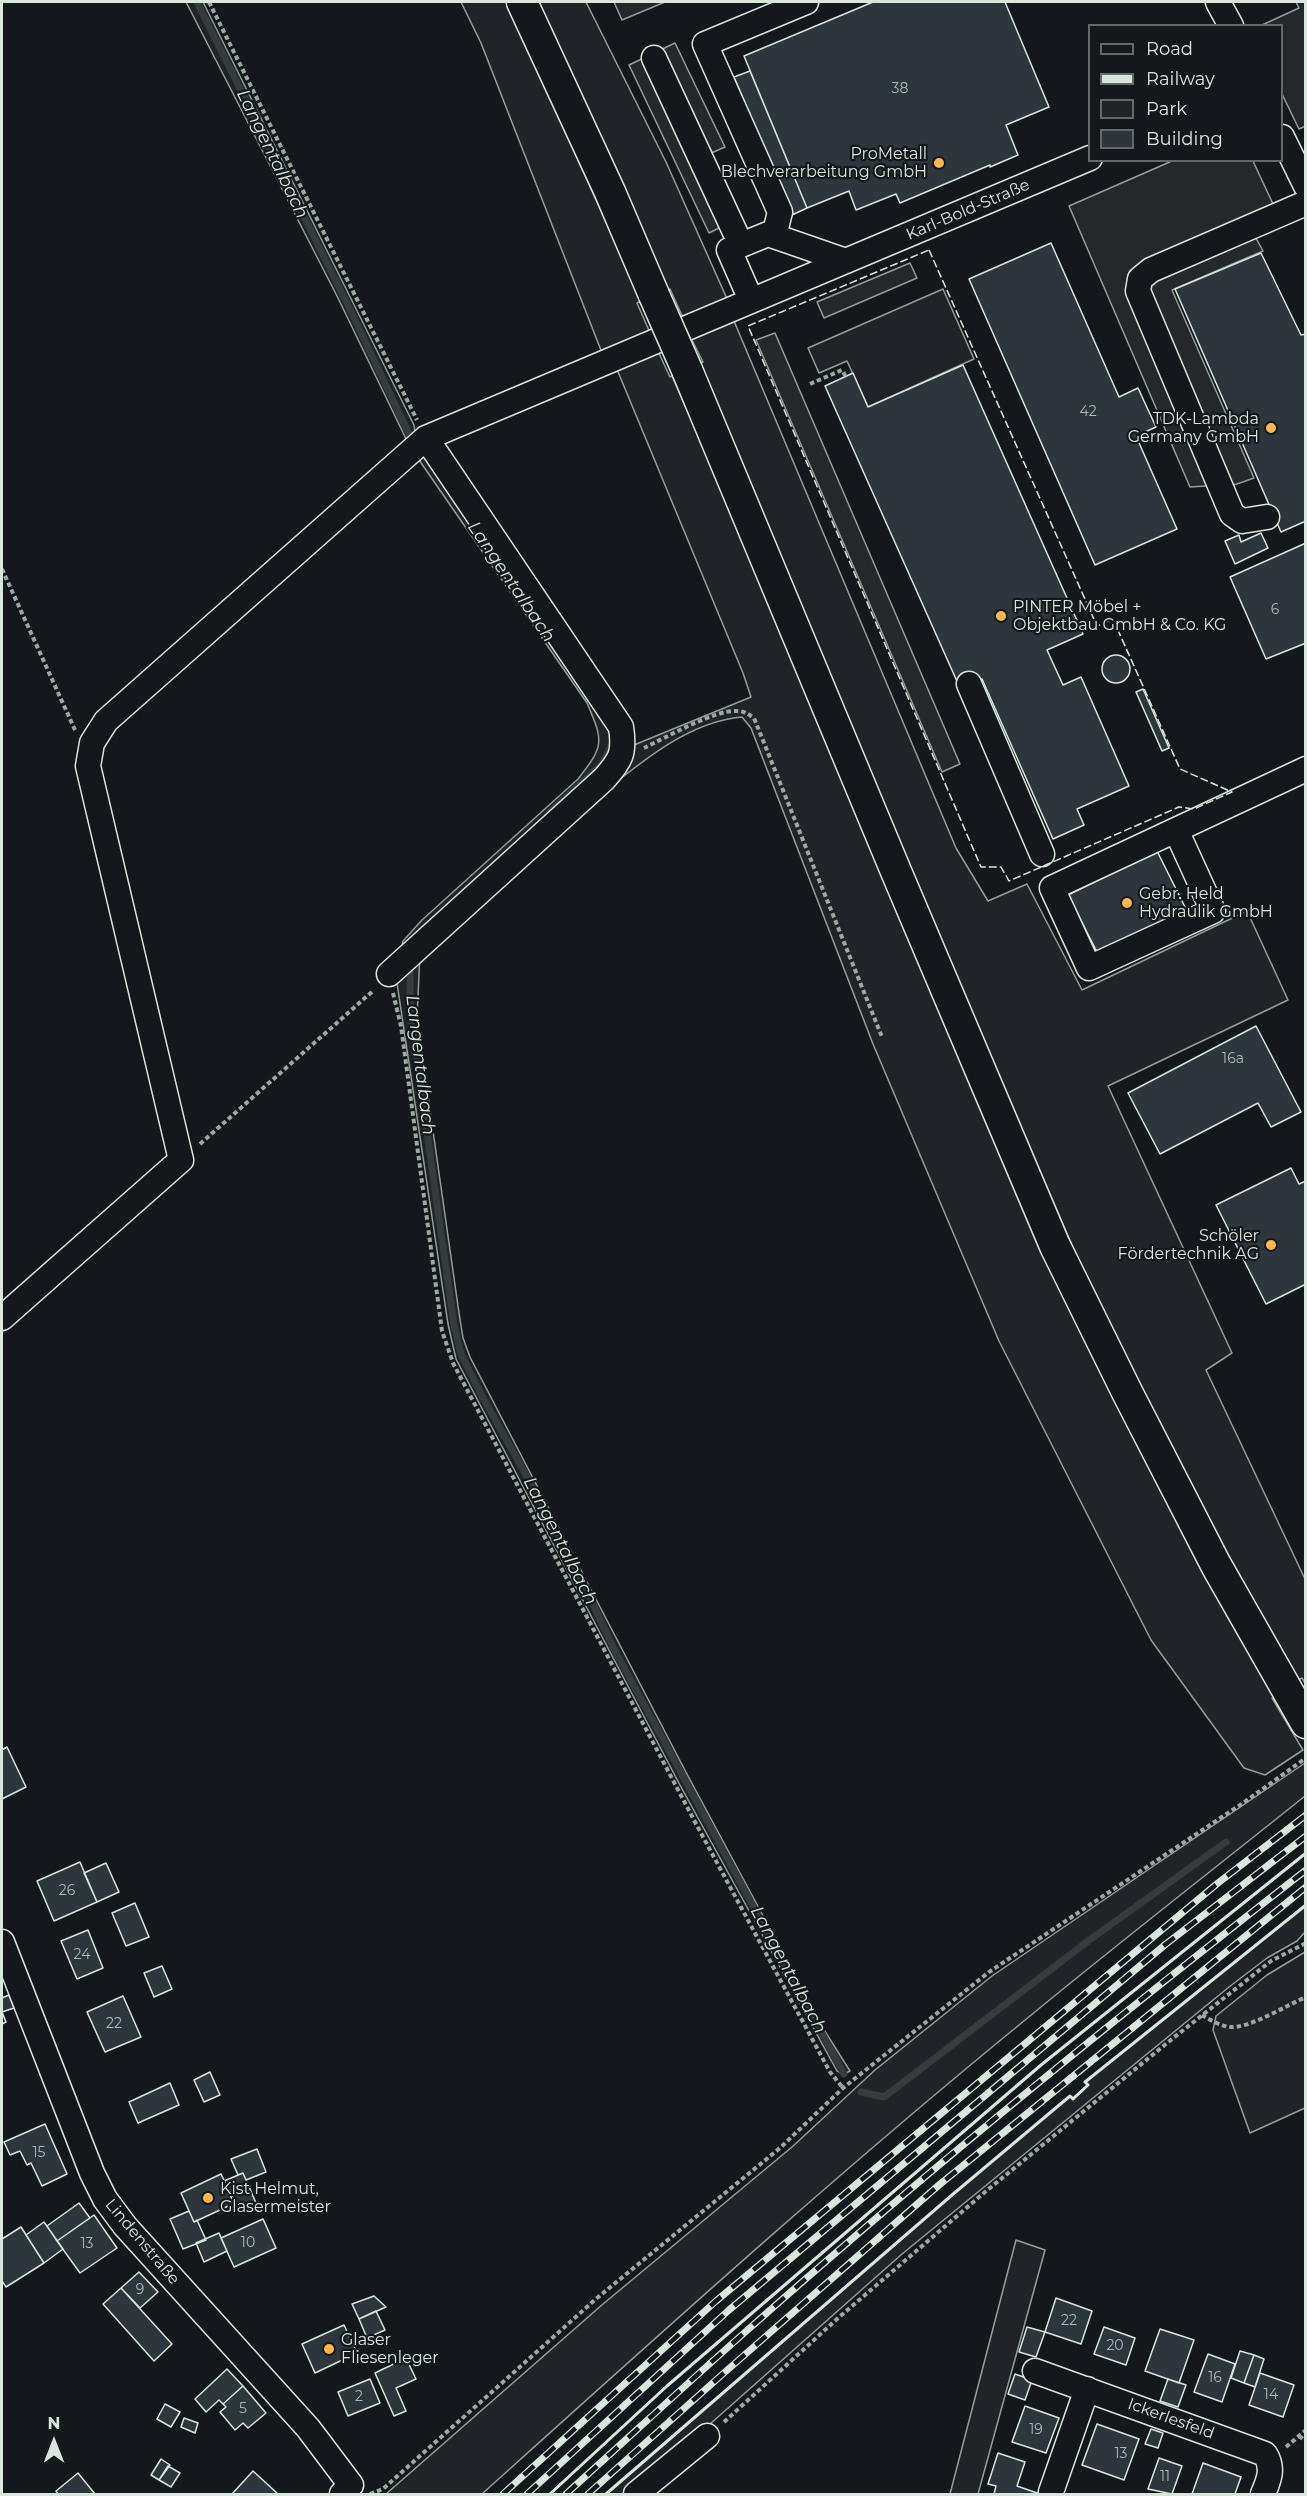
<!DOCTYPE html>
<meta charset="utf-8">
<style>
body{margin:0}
#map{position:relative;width:1307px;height:2496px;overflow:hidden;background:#14181c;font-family:Montserrat,sans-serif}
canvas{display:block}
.frame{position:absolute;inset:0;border:3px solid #d8e6dc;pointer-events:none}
.legend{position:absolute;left:1088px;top:24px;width:195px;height:138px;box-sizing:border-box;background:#14181c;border:2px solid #626a69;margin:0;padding:8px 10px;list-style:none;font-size:18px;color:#d8e6dc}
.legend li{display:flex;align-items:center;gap:12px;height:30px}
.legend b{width:30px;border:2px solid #626a69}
.north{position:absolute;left:24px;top:2412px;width:60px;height:60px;-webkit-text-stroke:4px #14181c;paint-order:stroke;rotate:0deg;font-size:16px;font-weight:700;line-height:24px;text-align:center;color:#d8e6dc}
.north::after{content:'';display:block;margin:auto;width:21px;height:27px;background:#d8e6dc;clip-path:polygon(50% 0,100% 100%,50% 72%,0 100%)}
</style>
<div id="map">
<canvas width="1307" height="2496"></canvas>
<div class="frame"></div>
<ul class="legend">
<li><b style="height:8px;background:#14181c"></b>Road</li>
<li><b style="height:8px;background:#d8e6dc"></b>Railway</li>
<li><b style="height:16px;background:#202428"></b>Park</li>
<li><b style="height:16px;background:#2c363c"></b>Building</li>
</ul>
<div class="north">N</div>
</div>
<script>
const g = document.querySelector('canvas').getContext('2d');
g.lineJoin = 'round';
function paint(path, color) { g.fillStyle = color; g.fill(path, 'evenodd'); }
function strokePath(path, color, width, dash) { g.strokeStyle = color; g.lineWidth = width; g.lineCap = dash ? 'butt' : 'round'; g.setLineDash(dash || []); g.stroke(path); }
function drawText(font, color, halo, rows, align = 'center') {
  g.font = font + ' Montserrat,sans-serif'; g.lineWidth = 4.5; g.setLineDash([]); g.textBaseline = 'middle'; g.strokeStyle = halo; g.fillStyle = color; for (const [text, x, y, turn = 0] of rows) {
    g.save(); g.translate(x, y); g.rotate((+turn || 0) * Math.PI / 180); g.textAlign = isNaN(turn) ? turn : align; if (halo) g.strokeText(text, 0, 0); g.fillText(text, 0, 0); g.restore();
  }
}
const green = new Path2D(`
 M186,2H203L414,425L415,432L408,443L337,296Z
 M461,2H508L641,301L637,303L651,335L604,358L481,43Z
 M536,2H586L666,162L728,301L685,322L670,289L667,290Z
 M943,289L974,359L868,407L847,361L819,373L808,348Z
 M734,321L956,848L988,901L1027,884L1082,990L1247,911L1288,1000L1108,1086L1232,1353L1206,1370L1305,1579V1683L1302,1678L1297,1681L1239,1578L1143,1391L1076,1254L999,1081L699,364L703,362L691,338Z
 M657,349L670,377L672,376L718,480L1276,1695L1272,1698L1303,1750L1265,1775L1244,1768L1151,1640L999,1341L873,1044L751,728L742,717C683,722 631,771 586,806L634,745L751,697L743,673L616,367Z
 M427,454L613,723L614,760L401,954L403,941L422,920L578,779C604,746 604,742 587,703L417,457Z
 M420,952L417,1019L459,1313L463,1338L470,1357L688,1776L826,2033L850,2071L844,2074L837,2071L681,1787L456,1359L448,1324L397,983L399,972Z
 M1305,1763V1796C1214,1869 1121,1941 1030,2016C842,2169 662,2332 482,2494H386L603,2304L792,2147L875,2070L992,1976Z
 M1305,1905V1932L1297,1941L1267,1958L1229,1987L902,2254L631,2494H606L952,2195L1070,2096L1073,2098L1088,2085L1085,2082Z
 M1305,1952V2108L1250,2133L1213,2030L1216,2016L1267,1975Z
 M1016,2240L1045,2250L978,2494H950Z`);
const parking = new Path2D(`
 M614,2H665L622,20Z
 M1296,2H1306V126L1299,129L1282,94V26L1262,25L1299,8Z
 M675,43L725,147L709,154L739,218L709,233L629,65Z
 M1172,161H1253L1273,204L1245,218L1263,251L1172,290L1254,478L1237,484L1190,487L1069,206Z
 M910,263L917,278L824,318L817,302Z
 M775,333L960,764L942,772L756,340Z`);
const stream = new Path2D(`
 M197,2L348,305L410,436
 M550,812L602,764L612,744
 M410,965V1011L454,1325L461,1354L482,1396L566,1547L614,1649L844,2074
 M861,2092L884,2097L1088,1941L1226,1842`);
const building = new Path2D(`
 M873,2H1005L1049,107L1006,125L1018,155L990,167V165L900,203L896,194L856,210L849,191L807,208L744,56Z
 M750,71L807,208L792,215L734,77Z
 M1051,243L1119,397L1138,388L1156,427L1136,436L1177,529L1095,565L969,279Z
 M1261,253L1301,335L1306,334V521L1281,532L1175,289Z
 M963,365L1083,634L1047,650L1063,685L1081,677L1129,786L1077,809L1084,825L1053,839L982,679L960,688L825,386L853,373L868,407Z
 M1261,533L1268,548L1235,564L1225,541L1239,535L1241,542Z
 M1306,543V643L1266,659L1230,577Z
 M1102 669a14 14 0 1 1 28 0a14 14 0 1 1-28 0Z
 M1143,689L1169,748L1162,751L1136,692Z
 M1157,851L1187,911L1098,954L1068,895Z
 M1256,1026L1301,1112L1271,1127L1258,1103L1160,1154L1128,1093Z
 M1291,1168L1299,1184L1306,1181V1284L1266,1304L1216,1205Z
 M7,1747L26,1787L2,1799V1750Z
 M80,1862L97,1902L54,1921L37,1881Z
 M106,1863L119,1892L97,1902L84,1873Z
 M135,1903L149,1937L126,1946L112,1913Z
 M88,1930L103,1968L77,1979L61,1941Z
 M162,1966L172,1989L154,1997L144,1973Z
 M9,1995L14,2008L2,2012L6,2022L2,2024V1998Z
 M123,1996L141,2037L105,2052L87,2012Z
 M210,2072L220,2095L204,2102L194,2080Z
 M170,2083L179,2105L138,2123L129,2102Z
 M45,2124L67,2174L42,2186L31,2163L27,2165L20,2151L10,2155L4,2142Z
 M257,2149L266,2172L246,2180L243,2173L238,2175L231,2159Z
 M243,2173L256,2203L237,2211L224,2181Z
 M221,2174L235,2203L194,2222L181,2193Z
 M79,2203L90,2218L57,2241L47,2226Z
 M189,2211L194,2222L197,2220L206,2240L183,2249L170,2219Z
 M94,2215L117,2248L80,2273L57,2241Z
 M263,2219L276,2248L234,2267L221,2238Z
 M44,2222L63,2249L44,2263L26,2235Z
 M21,2227L44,2263L6,2287L2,2281V2239Z
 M219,2233L227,2251L204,2262L196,2243Z
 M139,2272L158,2292L140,2308L121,2288Z
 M121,2288L172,2344L154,2361L103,2304Z
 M374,2296L386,2307L359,2319L352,2304Z
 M1056,2298L1092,2311L1081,2344L1045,2332Z
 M376,2311L385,2330L367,2338L359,2319Z
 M344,2325L357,2353L315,2373L302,2344Z
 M1027,2327L1045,2332L1036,2357L1019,2352Z
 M1104,2327L1135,2338L1126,2365L1094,2354Z
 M1160,2329L1194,2340L1179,2383L1145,2371Z
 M1240,2351L1254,2355L1244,2383L1231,2378Z
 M1208,2354L1235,2364L1222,2402L1194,2392Z
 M1254,2355L1264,2359L1255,2387L1244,2383Z
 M406,2358L416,2379L396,2388L406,2411L394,2416L375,2373Z
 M227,2369L243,2386L223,2404L219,2400L206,2412L195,2399Z
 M1260,2373L1294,2385L1283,2417L1249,2405Z
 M1015,2374L1032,2380L1025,2400L1008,2394Z
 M370,2379L380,2403L348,2416L338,2392Z
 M1168,2379L1186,2385L1178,2407L1160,2401Z
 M243,2386L266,2413L248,2428L243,2423L235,2430L220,2412L226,2407L223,2404Z
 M165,2404L180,2412L171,2427L157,2419Z
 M1025,2406L1059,2418L1046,2453L1012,2442Z
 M184,2418L198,2423L195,2433L181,2427Z
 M1097,2424L1139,2439L1124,2480L1082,2465Z
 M1151,2429L1163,2433L1158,2448L1145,2444Z
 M998,2453L1025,2462L1017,2486L1040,2494H994L996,2486L988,2484Z
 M1159,2458L1182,2466L1172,2494L1148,2489Z
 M161,2459L170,2465L159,2480L151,2475Z
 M1203,2463L1241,2477L1235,2494H1192Z
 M168,2466L180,2473L171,2487L159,2480Z
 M253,2471L278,2494H232Z
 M78,2473L95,2494H58L56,2491Z`);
const path = new Path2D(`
 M209,2L417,420
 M810,384L842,370L846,377
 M2,569L75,730
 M644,748C665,738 716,709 737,711C744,711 748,714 754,718L882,1037
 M393,993L401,1026L442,1331L453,1363L695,1822L830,2072L843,2088
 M200,1144L374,990
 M1202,2015C1210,2020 1219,2025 1229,2027C1249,2029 1287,2005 1306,1997
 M724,2422L837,2319L985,2192L1172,2039L1271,1961L1306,1943
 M1299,2436L1306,2441
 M1286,2447L1306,2430
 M370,2494L383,2489L597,2298L780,2148L843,2088L989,1972L1243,1803L1306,1758`);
const minor = new Path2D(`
 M1218,2L1231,26
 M654,58L741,245
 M1282,137L1306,186
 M774,236L780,212L705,44L806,2
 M751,300L729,250L768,234L846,261
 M1267,517L1242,521L1232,514L1138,291L1140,279L1151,270L1306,203
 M969,684L1042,854
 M1176,830L1213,911L1089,968L1052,888L1306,769
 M389,974L604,779C621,760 625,753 621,727L426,438
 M2,1318L181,1160L88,766L92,743L106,721L426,438L1090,158
 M2,1942L92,2173L105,2199L125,2226L308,2428L351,2485L342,2494
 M1035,2371L1265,2454C1274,2468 1269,2480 1263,2494
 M1051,2492L1087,2389
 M636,2494L707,2436`);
const major = new Path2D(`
 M522,2L610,192L654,295
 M687,370L895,869L1055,1246L1127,1392L1216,1565L1306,1723`);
const rail = new Path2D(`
 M503,2494L716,2301L1218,1883L1306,1815
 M527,2494L729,2310L1166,1944L1306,1836
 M566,2494C625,2441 683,2387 743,2334C924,2173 1114,2019 1306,1870
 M588,2494L725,2372L939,2185L1306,1887`);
const majorBridge = new Path2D(`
 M654,295L687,370`);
const fence = new Path2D(`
 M929,250L1097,626L1113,619L1180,769L1232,792L1194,809L1179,807L1009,881L1001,867H981L748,326Z`);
const wall = new Path2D(`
 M550,2494L667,2386L1041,2065L1306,1853
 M606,2494L952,2195L1070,2096L1073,2099L1088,2085L1085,2082L1306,1905`);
const markers = [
 [939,163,6,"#ffb74d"],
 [1271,428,6,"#ffb74d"],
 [1001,616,6,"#ffb74d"],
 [1127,903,6,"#ffb74d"],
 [1271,1245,6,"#ffb74d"],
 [208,2198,6,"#ffb74d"],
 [329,2349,6,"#ffb74d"]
];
const numberNames = [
 ["38",900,89],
 ["42",1088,412],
 ["6",1275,610],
 ["16a",1233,1059],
 ["26",67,1891],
 ["24",82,1955],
 ["22",114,2024],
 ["15",39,2153],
 ["10",248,2243],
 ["13",87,2244],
 ["9",140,2290],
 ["22",1069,2321],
 ["20",1115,2346],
 ["16",1215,2378],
 ["14",1271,2395],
 ["2",359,2397],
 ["5",243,2409],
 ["19",1036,2430],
 ["13",1121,2454],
 ["11",1165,2477]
];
const poiNames = [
 ["ProMetall",927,154,"right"],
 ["Blechverarbeitung GmbH",927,172,"right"],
 ["TDK-Lambda",1259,419,"right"],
 ["Germany GmbH",1259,437,"right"],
 ["PINTER Möbel +",1013,607],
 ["Objektbau GmbH & Co. KG",1013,625],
 ["Gebr. Held",1139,894],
 ["Hydraulik GmbH",1139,912],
 ["Schöler",1259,1236,"right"],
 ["Fördertechnik AG",1259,1254,"right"],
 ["Kist Helmut,",220,2189],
 ["Glasermeister",220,2207],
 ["Glaser",341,2340],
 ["Fliesenleger",341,2358]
];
const streetNames = [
 ["Karl-Bold-Straße",968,210,-23],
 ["Lindenstraße",142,2242,50],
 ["Ickerlesfeld",1171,2419,20]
];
const waterNames = [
 ["Langentalbach",272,154,64],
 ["Langentalbach",511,582,56],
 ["Langentalbach",420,1065,83],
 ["Langentalbach",560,1541,63],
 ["Langentalbach",788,1970,62]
];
paint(green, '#202428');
strokePath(green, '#939e99', 1.5);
paint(parking, '#24282b');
strokePath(parking, '#939e99', 1.5);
strokePath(stream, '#363b3e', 7);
paint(building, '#2c363c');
strokePath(building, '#d8e6dc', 1.5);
strokePath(minor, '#d8e6dc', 27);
strokePath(major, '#d8e6dc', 33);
strokePath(path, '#9da8a2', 4, [4.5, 3]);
strokePath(minor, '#14181c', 24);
strokePath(major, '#14181c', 30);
strokePath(rail, '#d8e6dc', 7);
strokePath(rail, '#14181c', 4.5, [14]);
strokePath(majorBridge, '#d8e6dc', 33, []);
strokePath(majorBridge, '#14181c', 30);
strokePath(fence, '#d8e6dc', 1.5, [8, 3]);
strokePath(wall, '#d8e6dc', 3);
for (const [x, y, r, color] of markers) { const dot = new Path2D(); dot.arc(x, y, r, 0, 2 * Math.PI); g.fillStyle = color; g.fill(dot); strokePath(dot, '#14181c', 2); }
drawText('14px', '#adbab4', null, numberNames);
drawText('16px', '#d8e6dc', '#14181c', poiNames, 'left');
drawText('16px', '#d8e6dc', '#14181c', streetNames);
drawText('italic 18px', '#d8e6dc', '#14181c', waterNames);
</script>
